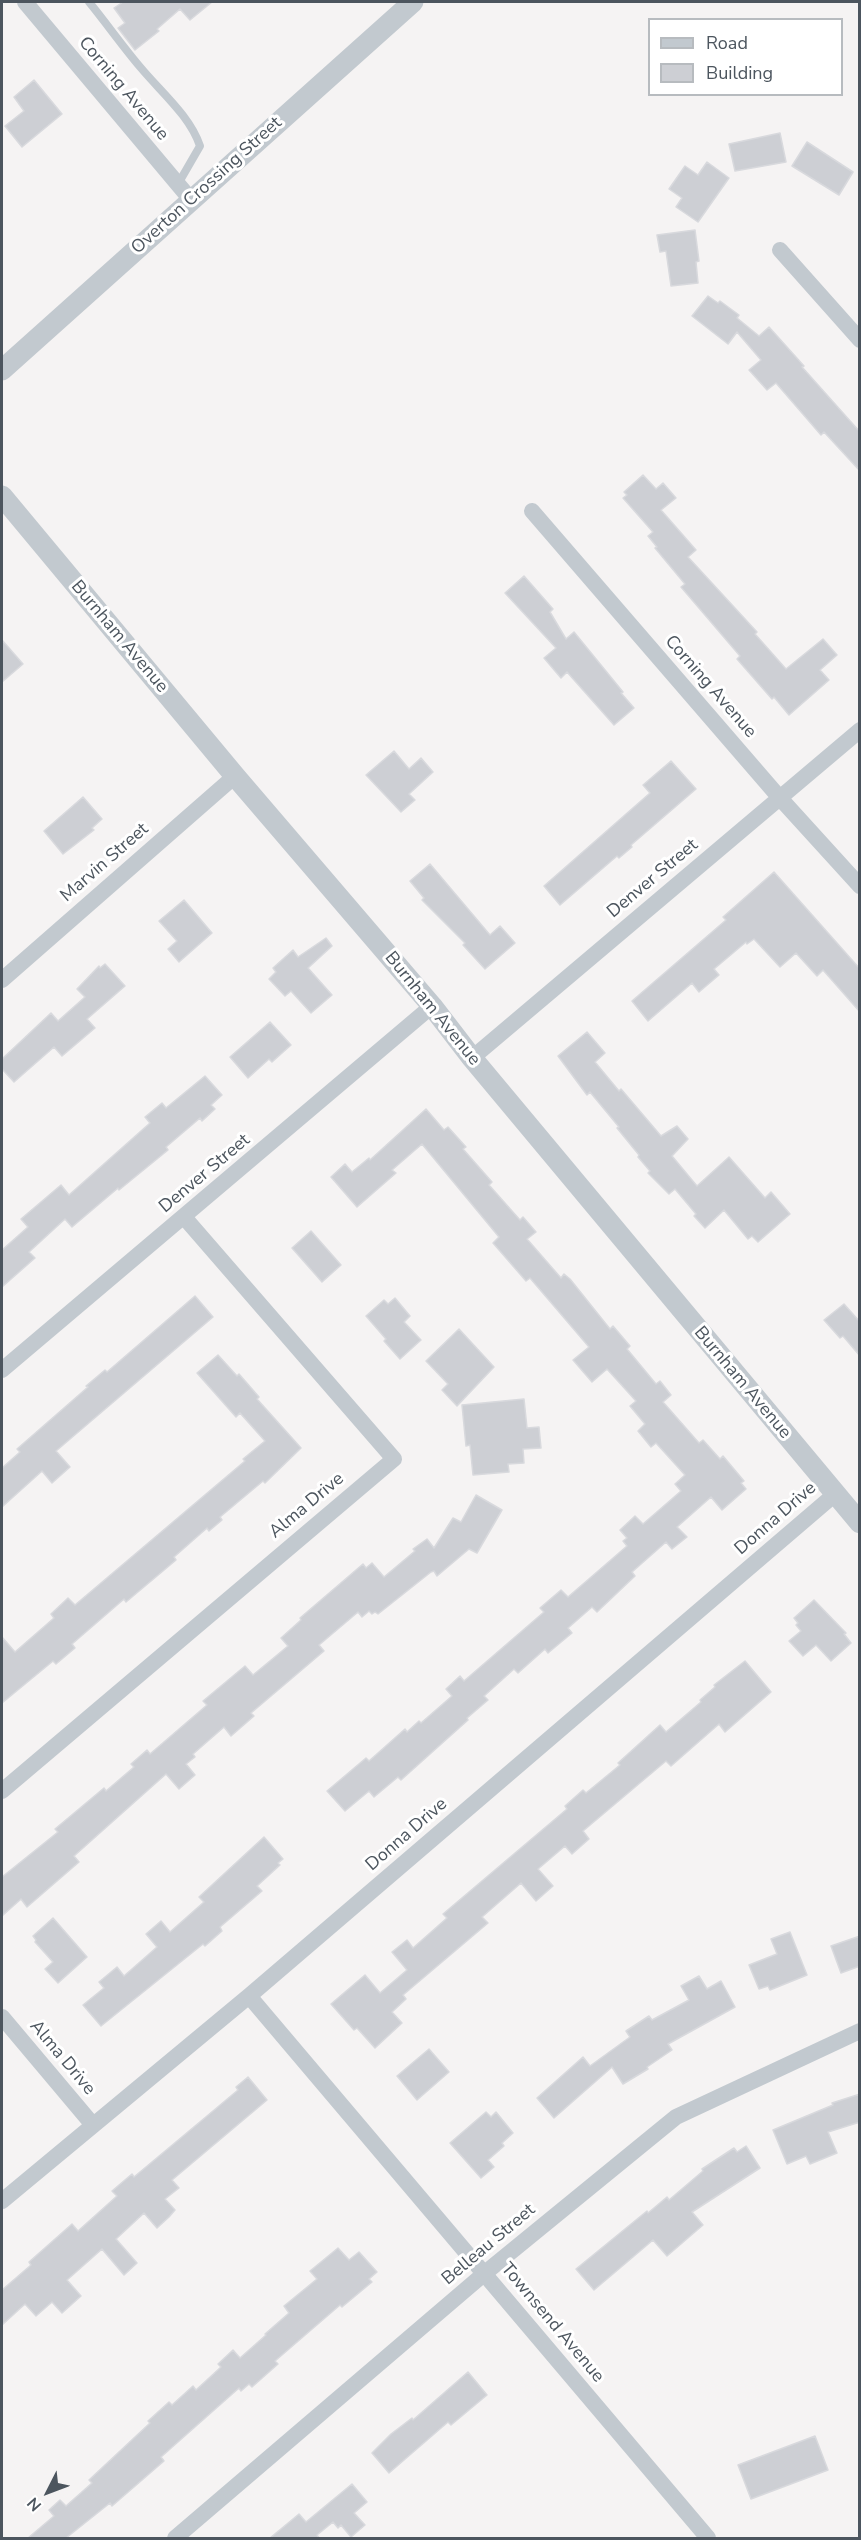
<!DOCTYPE html>
<style>
body{margin:0}
#map{position:relative;width:861px;height:2540px;overflow:hidden;background:#f5f3f3;font-family:"Nunito Sans",sans-serif}
canvas{display:block}
.frame{position:absolute;inset:0;border:3px solid #4c555e;pointer-events:none}
.legend{position:absolute;left:648px;top:18px;width:195px;height:78px;box-sizing:border-box;background:#fff;border:2px solid #b7bbbf;margin:0;padding:8px 10px;list-style:none;font-size:18px;color:#4c555e}
.legend li{display:flex;align-items:center;gap:12px;height:30px}
.legend b{width:30px;border:2px solid #b7bbbf}
.north{position:absolute;left:18px;top:2462px;width:60px;height:60px;-webkit-text-stroke:4px #fff;paint-order:stroke;rotate:228deg;font-size:16px;font-weight:700;line-height:24px;text-align:center;color:#4c555e}
.north::after{content:'';display:block;margin:auto;width:21px;height:27px;background:#4c555e;clip-path:polygon(50% 0,100% 100%,50% 72%,0 100%)}
</style>
<div id="map">
<canvas width="861" height="2540"></canvas>
<div class="frame"></div>
<ul class="legend">
<li><b style="height:8px;background:#c2c9cf"></b>Road</li>
<li><b style="height:16px;background:#cdcfd4"></b>Building</li>
</ul>
<div class="north">N</div>
</div>
<script>
const g = document.querySelector('canvas').getContext('2d');
g.lineJoin = 'round';
function paint(path, color) { g.fillStyle = color; g.fill(path, 'evenodd'); }
function strokePath(path, color, width, dash) { g.strokeStyle = color; g.lineWidth = width; g.lineCap = dash ? 'butt' : 'round'; g.setLineDash(dash || []); g.stroke(path); }
function drawText(font, color, halo, rows, align = 'center') {
  g.font = font + ' "Nunito Sans",sans-serif'; g.lineWidth = 6; g.setLineDash([]); g.textBaseline = 'middle'; g.strokeStyle = halo; g.fillStyle = color; for (const [text, x, y, turn = 0] of rows) {
    g.save(); g.translate(x, y); g.rotate((+turn || 0) * Math.PI / 180); g.textAlign = isNaN(turn) ? turn : align; if (halo) g.strokeText(text, 0, 0); g.fillText(text, 0, 0); g.restore();
  }
}
const building = new Path2D(`
 M123,2H212L190,20L180,9L157,29L159,31L135,50L118,28L125,23L114,8Z
 M34,80L62,114L22,147L5,126L24,111L14,97Z
 M780,133L786,162L735,171L729,144Z
 M807,142L853,172L839,195L792,166Z
 M707,162L729,178L698,222L676,207L682,198L669,189L685,166L698,175Z
 M695,230L699,261L696,262L698,283L671,286L666,251L660,252L657,235Z
 M708,296L718,303L720,301L739,315L737,318L759,336L769,327L804,366L802,367L860,432V471L824,432L821,435L776,383L767,390L749,370L761,360L737,332L728,344L692,316Z
 M643,475L656,489L663,483L676,498L661,510L696,550L688,557L757,632L755,634L786,669L823,639L837,655L820,670L829,680L789,715L774,697L772,699L737,659L740,656L681,587L685,584L655,548L657,547L648,536L653,532L623,498L627,495L624,492Z
 M524,576L553,609L550,612L566,639L574,632L623,692L621,693L634,708L614,725L567,672L561,678L544,658L556,648L505,593Z
 M2,640L23,664L2,682Z
 M394,751L409,769L421,758L433,772L409,794L415,800L401,812L366,775Z
 M671,761L696,789L631,845L632,847L619,858L617,856L560,905L544,886L650,793L643,785Z
 M83,797L102,819L92,828L94,830L63,854L44,831Z
 M430,864L490,935L500,926L515,943L485,969L463,945L465,943L422,900L424,898L410,881Z
 M774,872L860,969V1012L823,970L817,976L796,953L780,967L754,939L747,944L746,942L714,969L719,975L699,992L692,983L648,1021L632,1001L726,920L723,917Z
 M184,900L212,933L179,962L168,949L177,941L159,921Z
 M326,938L332,946L308,968L332,995L311,1013L291,991L285,996L269,979L276,972L273,968L293,950L298,957Z
 M105,964L125,986L87,1019L95,1028L62,1056L54,1047L14,1082L2,1069V1059L51,1013L58,1021L85,997L77,989L99,966L100,968Z
 M270,1022L291,1045L272,1062L269,1059L248,1078L230,1057Z
 M587,1032L605,1053L595,1062L619,1091L621,1089L661,1136L677,1126L688,1139L672,1156L697,1186L729,1157L765,1198L771,1192L790,1214L758,1242L752,1236L748,1239L724,1210L705,1228L694,1216L696,1214L675,1189L669,1194L648,1173L650,1171L638,1157L639,1155L617,1128L619,1127L590,1092L587,1095L558,1056Z
 M205,1076L222,1095L211,1105L215,1109L202,1121L200,1118L166,1147L168,1150L119,1190L118,1188L72,1227L65,1219L29,1252L35,1258L2,1287V1250L28,1227L21,1219L61,1185L69,1195L150,1123L145,1117L162,1103L166,1108Z
 M426,1109L444,1130L448,1127L466,1147L463,1149L492,1182L489,1185L520,1220L523,1217L536,1232L527,1239L561,1278L564,1274L570,1279L610,1329L613,1326L630,1346L627,1349L656,1384L660,1381L671,1395L663,1402L699,1443L703,1440L720,1459L723,1456L744,1481L741,1483L746,1489L722,1510L711,1497L677,1527L687,1537L672,1549L666,1542L632,1572L635,1576L597,1612L592,1607L568,1628L572,1633L548,1653L545,1649L518,1673L514,1669L484,1696L488,1700L467,1718L468,1720L401,1780L398,1777L374,1797L369,1791L345,1811L327,1791L366,1758L369,1761L405,1729L407,1732L419,1721L421,1723L452,1696L446,1689L460,1676L464,1681L544,1612L540,1608L561,1590L568,1597L627,1546L623,1541L627,1538L620,1530L635,1516L643,1524L681,1491L675,1484L685,1475L656,1443L651,1447L638,1431L645,1424L630,1406L636,1401L607,1369L592,1382L573,1360L589,1347L530,1278L526,1281L493,1243L499,1237L422,1144L392,1170L396,1173L357,1207L331,1177L345,1164L352,1172L369,1158L370,1160Z
 M311,1231L341,1265L322,1282L292,1248Z
 M195,1296L213,1317L56,1451L70,1467L52,1483L42,1471L2,1507V1468L20,1452L17,1449L88,1387L86,1386L105,1370L107,1372Z
 M395,1298L410,1316L404,1322L421,1340L400,1359L384,1341L386,1339L366,1316L384,1300L388,1304Z
 M844,1304L860,1322V1356L843,1336L840,1338L824,1320Z
 M459,1329L494,1367L457,1406L442,1390L448,1384L426,1361Z
 M218,1355L237,1376L239,1374L259,1397L257,1399L301,1448L265,1483L263,1481L220,1517L222,1520L209,1531L207,1528L174,1557L176,1560L157,1576L126,1602L124,1599L72,1644L75,1648L56,1664L53,1661L2,1703V1637L15,1652L54,1618L51,1614L68,1598L75,1605L245,1461L243,1459L265,1441L240,1413L236,1417L197,1373Z
 M524,1399L527,1428L539,1427L541,1448L523,1449L524,1463L508,1464L509,1472L473,1475L470,1445L466,1446L462,1405Z
 M476,1495L502,1510L477,1553L469,1549L437,1576L434,1571L431,1572L378,1614L375,1612L372,1614L369,1611L362,1617L358,1612L319,1645L324,1651L251,1713L254,1716L231,1736L224,1727L193,1754L195,1757L186,1764L195,1775L179,1789L166,1774L74,1856L79,1862L27,1907L21,1899L2,1916V1877L58,1832L55,1829L104,1788L106,1791L134,1767L131,1764L147,1750L150,1754L207,1705L203,1701L245,1666L253,1675L288,1646L281,1638L301,1620L300,1618L363,1564L366,1568L372,1563L384,1577L415,1551L413,1549L427,1539L434,1548L453,1518L461,1522Z
 M814,1600L846,1633L844,1634L851,1643L831,1661L816,1645L803,1656L789,1641L801,1631L796,1625L798,1623L794,1618Z
 M745,1661L771,1692L725,1732L719,1724L671,1766L666,1761L583,1831L589,1839L572,1854L565,1846L538,1869L553,1886L536,1901L521,1883L482,1917L488,1923L403,1995L406,1999L392,2012L402,2023L375,2048L357,2028L354,2030L331,2004L365,1975L380,1993L407,1970L392,1952L407,1940L413,1948L447,1918L443,1914L567,1809L565,1806L583,1790L586,1793L620,1765L618,1763L660,1725L666,1732L701,1702L700,1700L715,1687L714,1685Z
 M264,1837L283,1859L278,1863L280,1865L257,1886L262,1891L220,1927L222,1931L205,1946L203,1944L101,2026L83,2005L104,1988L99,1982L117,1967L124,1976L157,1947L146,1934L161,1921L170,1932L204,1902L199,1897Z
 M53,1918L87,1957L58,1983L45,1969L53,1962L35,1942L36,1940L33,1936Z
 M790,1932L807,1975L770,1990L768,1986L759,1989L749,1965L777,1954L771,1939Z
 M860,1936V1966L841,1973L831,1946Z
 M699,1976L707,1989L721,1981L735,2007L668,2044L672,2050L647,2067L648,2069L623,2084L612,2067L554,2118L537,2098L583,2057L590,2066L630,2037L626,2031L649,2016L652,2020L689,2000L681,1986Z
 M429,2049L449,2072L417,2100L397,2076Z
 M248,2077L267,2100L172,2180L179,2188L165,2199L175,2210L169,2217L157,2228L144,2213L116,2239L137,2263L124,2275L102,2249L67,2280L81,2296L62,2313L52,2302L36,2316L25,2304L2,2325V2290L31,2265L29,2262L72,2224L78,2231L117,2196L112,2191L132,2174L134,2177L207,2116L238,2090L236,2087Z
 M860,2094V2122L828,2132L837,2153L810,2164L806,2156L787,2164L773,2130L833,2105L832,2103Z
 M486,2112L491,2117L496,2112L513,2133L502,2143L504,2146L488,2160L494,2167L481,2178L450,2143Z
 M746,2146L760,2168L692,2212L703,2225L667,2256L653,2240L594,2290L576,2269L647,2211L648,2213L667,2197L669,2200L703,2171L702,2169L734,2148L737,2152Z
 M338,2248L349,2260L359,2252L377,2272L369,2279L372,2282L342,2307L340,2305L275,2361L278,2364L252,2387L249,2384L241,2391L239,2388L161,2457L164,2461L112,2506L110,2503L66,2538H28L54,2516L49,2510L60,2500L66,2506L92,2483L89,2480L150,2423L148,2421L169,2402L172,2405L193,2386L196,2390L221,2367L218,2364L233,2350L240,2358L266,2335L265,2334L289,2313L284,2306L317,2279L310,2271Z
 M468,2372L487,2395L451,2425L448,2422L389,2473L372,2453L391,2434L412,2418L413,2420Z
 M815,2436L828,2470L751,2499L738,2465Z
 M352,2484L367,2502L354,2513L365,2525L351,2537L341,2525L338,2528L333,2522L317,2535L319,2538H270L299,2514L306,2522Z`);
const service = new Path2D(`
 M89,2C107,24 123,47 141,68C161,92 190,116 200,146L178,184`);
const minor = new Path2D(`
 M25,2L192,201
 M780,250L860,340
 M532,511L779,797L860,886
 M2,980L235,776
 M472,1058L860,730
 M2,1370L432,1006
 M2,1791L394,1459L184,1217
 M249,1996L708,2538
 M2,2017L93,2125
 M2,2201L249,1996L834,1495
 M175,2538L485,2273L676,2117L860,2031`);
const tertiary = new Path2D(`
 M2,370L413,2
 M2,496L235,776L432,1006L472,1058L860,1523`);
const streetNames = [
 ["Corning Avenue",123,89,50],
 ["Overton Crossing Street",207,186,-42],
 ["Burnham Avenue",119,637,50],
 ["Corning Avenue",710,687,49],
 ["Marvin Street",105,863,-41],
 ["Denver Street",653,879,-40],
 ["Burnham Avenue",432,1009,51],
 ["Denver Street",205,1174,-40],
 ["Burnham Avenue",742,1383,50],
 ["Alma Drive",307,1506,-40],
 ["Donna Drive",776,1519,-41],
 ["Donna Drive",407,1835,-41],
 ["Alma Drive",62,2058,50],
 ["Belleau Street",489,2245,-40],
 ["Townsend Avenue",552,2323,50]
];
paint(building, '#cdcfd4');
strokePath(building, '#d8d9dd', 1.5);
strokePath(service, '#c2c9cf', 8);
strokePath(minor, '#c2c9cf', 16);
strokePath(tertiary, '#c2c9cf', 21);
drawText('18px', '#4c555e', '#fff', streetNames);
</script>
